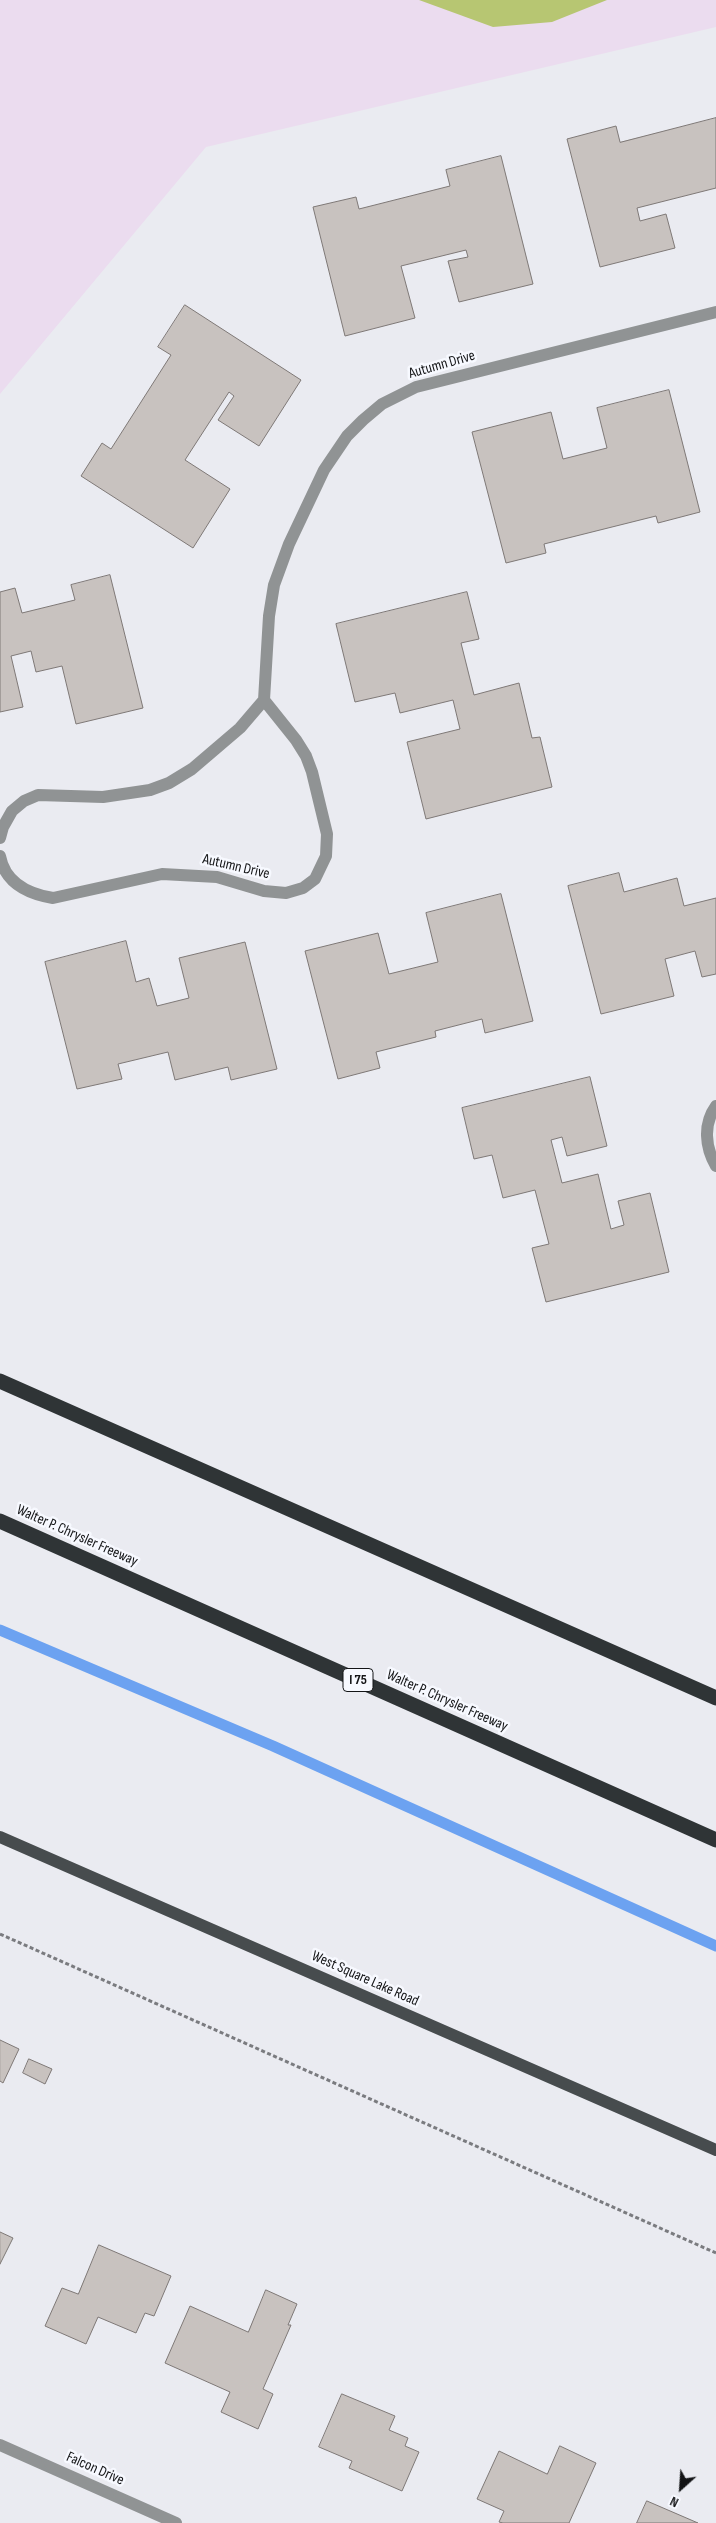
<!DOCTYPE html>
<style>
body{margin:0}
#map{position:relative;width:716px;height:2523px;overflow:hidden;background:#eaebf1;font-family:"Sofia Sans Condensed",sans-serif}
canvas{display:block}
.north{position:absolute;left:656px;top:2463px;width:50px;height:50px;-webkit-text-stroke:4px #f7f9ff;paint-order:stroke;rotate:206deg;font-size:14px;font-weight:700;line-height:20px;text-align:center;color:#131416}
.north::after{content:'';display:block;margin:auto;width:18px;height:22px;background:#131416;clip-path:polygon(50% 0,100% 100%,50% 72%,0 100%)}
</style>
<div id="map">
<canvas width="716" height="2523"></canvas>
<div class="north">N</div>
</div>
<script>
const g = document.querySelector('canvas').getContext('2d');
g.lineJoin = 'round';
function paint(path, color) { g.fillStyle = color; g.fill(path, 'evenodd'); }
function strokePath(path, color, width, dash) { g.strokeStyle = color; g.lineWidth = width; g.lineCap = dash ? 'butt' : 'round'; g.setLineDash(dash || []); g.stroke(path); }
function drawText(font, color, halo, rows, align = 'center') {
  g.font = font + ' "Sofia Sans Condensed",sans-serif'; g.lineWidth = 5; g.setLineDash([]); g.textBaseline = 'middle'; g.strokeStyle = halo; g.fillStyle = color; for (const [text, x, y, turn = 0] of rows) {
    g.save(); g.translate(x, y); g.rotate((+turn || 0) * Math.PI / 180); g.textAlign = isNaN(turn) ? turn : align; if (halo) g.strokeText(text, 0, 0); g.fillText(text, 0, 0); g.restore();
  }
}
const commercial = new Path2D(`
 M0,0H716V27L206,147L0,394Z`);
const green = new Path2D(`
 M419,0H607L552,22L493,27Z`);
const stream = new Path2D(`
 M0,1630L273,1746L716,1946`);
const building = new Path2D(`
 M716,118V188L637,208L640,221L666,214L675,248L600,267L567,139L616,126L620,142Z
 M501,156L533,284L459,302L448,261L468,257L466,250L401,266L415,318L345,336L313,207L356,197L359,209L450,186L446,170Z
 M185,305L301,380L259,446L218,420L234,396L229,392L185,460L230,489L193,548L81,476L102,443L111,449L171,355L158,347Z
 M669,390L700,512L658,523L656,516L544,544L546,553L506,563L472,432L551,412L563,459L607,448L597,408Z
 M110,575L143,708L76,724L62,666L36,672L31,651L11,656L23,707L0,712V592L15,588L22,613L75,600L71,585Z
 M467,592L479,639L461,643L474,695L519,683L532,738L540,737L552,787L426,819L407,742L460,729L453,700L400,713L395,693L355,702L336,624Z
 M619,873L624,892L677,878L684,906L716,898V974L702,977L695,951L665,959L674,996L601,1014L568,886Z
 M501,894L533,1021L485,1033L482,1019L435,1031L436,1037L376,1052L380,1068L338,1079L305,951L378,933L389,974L438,962L426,913Z
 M126,941L136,982L149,978L157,1006L189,998L179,958L245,942L277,1069L231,1080L228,1067L175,1080L168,1052L118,1064L122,1079L77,1089L45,962Z
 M590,1077L607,1146L567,1156L562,1137L551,1140L562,1183L598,1174L611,1229L624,1225L618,1201L650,1193L669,1272L546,1302L532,1248L549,1244L535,1190L503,1198L492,1155L474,1159L462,1108Z
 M0,2040L19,2049L3,2083L0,2081Z
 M29,2059L52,2069L45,2084L23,2073Z
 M0,2232L13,2238L0,2264Z
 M99,2245L171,2276L154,2316L145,2313L136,2333L98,2317L86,2344L45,2326L62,2288L78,2294Z
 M266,2290L297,2304L288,2325H291L263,2389L273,2394L258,2429L221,2412L230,2392L165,2363L190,2306L248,2332Z
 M342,2394L395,2416L389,2430L408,2438L405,2446L419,2452L402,2491L349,2468L352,2461L319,2447Z
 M560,2446L596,2463L569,2523H503L499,2522L504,2511L477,2499L499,2451L547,2474Z
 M647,2501L698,2523H637Z`);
const path = new Path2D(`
 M0,1934L716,2253`);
const minor = new Path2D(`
 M0,838L3,827L12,811L24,801L38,795L103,797L150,790L169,783L192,769L240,728L264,700L269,616L274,585L289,544L324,470L347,436L363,420L382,404L416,387L716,312
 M0,856C5,883 29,894 53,898L162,874L217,877L264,891L286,893L303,888L315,879L326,856L327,834L312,772L306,756L296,740L264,700
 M716,1106C703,1124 705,1147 716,1166
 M0,2445L176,2523`);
const major = new Path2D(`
 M0,1837L716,2150`);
const highway = new Path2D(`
 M0,1381L716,1698
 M0,1521L716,1840`);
const shields = [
 [358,1680,30]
];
const shieldNames = [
 ["I 75",358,1680]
];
const streetNames = [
 ["Autumn Drive",442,365,-16],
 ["Autumn Drive",236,867,13],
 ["Walter P. Chrysler Freeway",77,1536,24],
 ["Walter P. Chrysler Freeway",447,1701,24],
 ["West Square Lake Road",365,1979,24],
 ["Falcon Drive",95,2469,24]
];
paint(commercial, '#ebdcef');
paint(green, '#b7c672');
strokePath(stream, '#6ca2f1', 11);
paint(building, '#c8c2bf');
strokePath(building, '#7e7876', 1);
strokePath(path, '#7a7b7f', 3, [4, 2.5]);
strokePath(minor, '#909394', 12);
strokePath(major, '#474c4e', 12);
strokePath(highway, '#2f3436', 15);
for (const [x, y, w] of shields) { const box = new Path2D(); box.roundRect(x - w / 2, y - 11.5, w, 23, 4); g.fillStyle = '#f7f9ff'; g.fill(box); strokePath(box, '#131416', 1); }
drawText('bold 14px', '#131416', null, shieldNames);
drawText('15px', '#131416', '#f7f9ff', streetNames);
</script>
